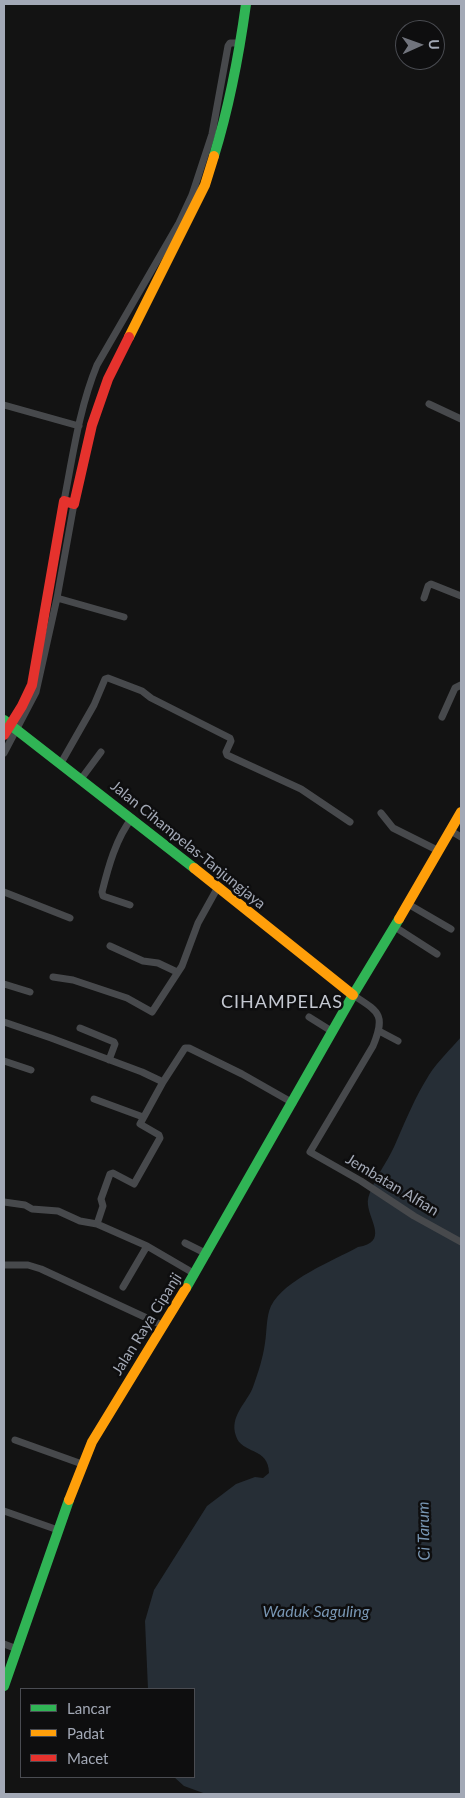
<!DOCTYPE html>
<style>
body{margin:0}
#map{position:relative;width:465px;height:1798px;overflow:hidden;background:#131313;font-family:Lato,sans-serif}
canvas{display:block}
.frame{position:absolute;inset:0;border:5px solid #a3a9b6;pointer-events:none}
.legend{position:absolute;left:20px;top:1688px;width:175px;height:90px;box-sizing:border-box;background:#0e0e0f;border:1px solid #4a4c52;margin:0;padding:6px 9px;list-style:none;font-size:15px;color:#a3a9b6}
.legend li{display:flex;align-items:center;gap:10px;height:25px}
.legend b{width:25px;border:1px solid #4a4c52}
.north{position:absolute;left:395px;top:20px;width:50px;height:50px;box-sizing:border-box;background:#0e0e0f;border:1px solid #4a4c52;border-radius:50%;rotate:88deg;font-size:14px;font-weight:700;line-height:20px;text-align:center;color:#a3a9b6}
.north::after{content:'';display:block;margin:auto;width:18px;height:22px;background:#71747d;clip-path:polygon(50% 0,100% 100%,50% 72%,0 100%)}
</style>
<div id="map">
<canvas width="465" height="1798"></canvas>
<div class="frame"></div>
<ul class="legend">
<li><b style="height:6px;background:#30b455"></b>Lancar</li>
<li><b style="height:6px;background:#ff9f0a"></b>Padat</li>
<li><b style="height:6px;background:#e5322d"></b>Macet</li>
</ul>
<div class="north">U</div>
</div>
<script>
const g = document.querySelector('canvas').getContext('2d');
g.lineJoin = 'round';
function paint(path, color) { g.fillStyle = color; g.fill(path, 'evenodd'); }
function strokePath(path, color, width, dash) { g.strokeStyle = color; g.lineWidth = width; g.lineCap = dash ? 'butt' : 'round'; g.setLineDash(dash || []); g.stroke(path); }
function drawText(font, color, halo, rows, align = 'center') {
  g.font = font + ' Lato,sans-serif'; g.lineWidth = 5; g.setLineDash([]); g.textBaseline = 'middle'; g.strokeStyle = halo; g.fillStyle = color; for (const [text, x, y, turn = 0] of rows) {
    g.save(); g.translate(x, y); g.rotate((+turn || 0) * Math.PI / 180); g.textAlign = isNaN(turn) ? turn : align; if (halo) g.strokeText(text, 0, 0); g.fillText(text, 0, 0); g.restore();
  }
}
const water = new Path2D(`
 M461,1037V1794H206L184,1786L174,1777H194V1689H148L145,1621L154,1590L207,1506L236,1484L255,1477L263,1478L269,1473C269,1447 241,1454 236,1436C229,1416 247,1403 253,1387C258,1373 263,1358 265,1343C267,1331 266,1317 271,1306C285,1279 333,1261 358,1247C388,1242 370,1222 368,1205C367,1200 369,1195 371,1190C377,1175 387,1162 394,1147C405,1122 415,1097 429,1075C438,1061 451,1049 461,1037Z`);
const street = new Path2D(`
 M429,404L461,419
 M4,405L79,426
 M64,501C73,455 79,409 97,365L179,223L192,195L212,134L228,46L230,43H236
 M57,598L124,617
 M424,598L428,586L431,584L461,596
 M442,717L455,688L461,685
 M4,753L36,692L57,598L74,504
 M61,763L94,705L105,679L108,678L142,691L151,698L230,738L231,741L226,752L227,755L301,789L350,822
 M81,779L101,752
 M381,813L393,828L439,851
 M451,831L461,837
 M4,892L70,918
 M408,904L451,929
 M130,905L103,896L102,892C108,868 116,838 132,818
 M395,927L437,954
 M110,946L143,961L158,963L177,972
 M53,977L73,980L127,998L152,1012L182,966L198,923L218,887
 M4,984L30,992
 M353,995C379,1012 386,1014 373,1046L310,1152L361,1181L414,1216L461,1242
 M309,1017L333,1032
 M4,1022L51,1038L142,1072L163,1082
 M80,1028L114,1042L115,1044L109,1060
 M379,1031L398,1041
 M4,1061L31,1070
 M94,1099L143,1117
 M4,1202L25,1205L32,1209L58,1211L80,1221L97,1224L147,1246L195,1274
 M97,1224L103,1206L101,1199L110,1174L113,1173L134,1184L160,1138L159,1135L140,1124L163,1082L185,1048H189L242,1074L293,1103
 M185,1243L207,1254
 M4,1265H28L41,1269L164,1326
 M123,1287L147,1246
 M15,1440L82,1464
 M4,1511L58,1530
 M4,1644L17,1649`);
const fast = new Path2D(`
 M214,156C229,107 239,55 246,4
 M4,720L194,868
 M186,1288L353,995L399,919
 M4,1686L69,1500`);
const slow = new Path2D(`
 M129,337L205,185L214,156
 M194,868L353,995
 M399,919L461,812
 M69,1500L92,1442L186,1288`);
const jam = new Path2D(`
 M4,735L22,706L32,685L64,501L74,504L92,425L108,379L129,337`);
const streetNames = [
 ["Jalan Cihampelas-Tanjungjaya",188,845,39],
 ["Jembatan Alfian",392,1185,31],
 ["Jalan Raya Cipanji",147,1324,-58]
];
const waterNames = [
 ["Ci Tarum",424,1531,-91],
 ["Waduk Saguling",316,1612]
];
const quarterNames = [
 ["CIHAMPELAS",282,1002]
];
paint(water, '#262e36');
strokePath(street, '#47494c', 7);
strokePath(fast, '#30b455', 10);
strokePath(slow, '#ff9f0a', 10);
strokePath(jam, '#e5322d', 10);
drawText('15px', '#a3a9b6', '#0e0e0f', streetNames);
drawText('italic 16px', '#7896b3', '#0e0e0f', waterNames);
g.letterSpacing = '1px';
drawText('18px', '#c4c8d1', '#0e0e0f', quarterNames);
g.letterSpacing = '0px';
</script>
